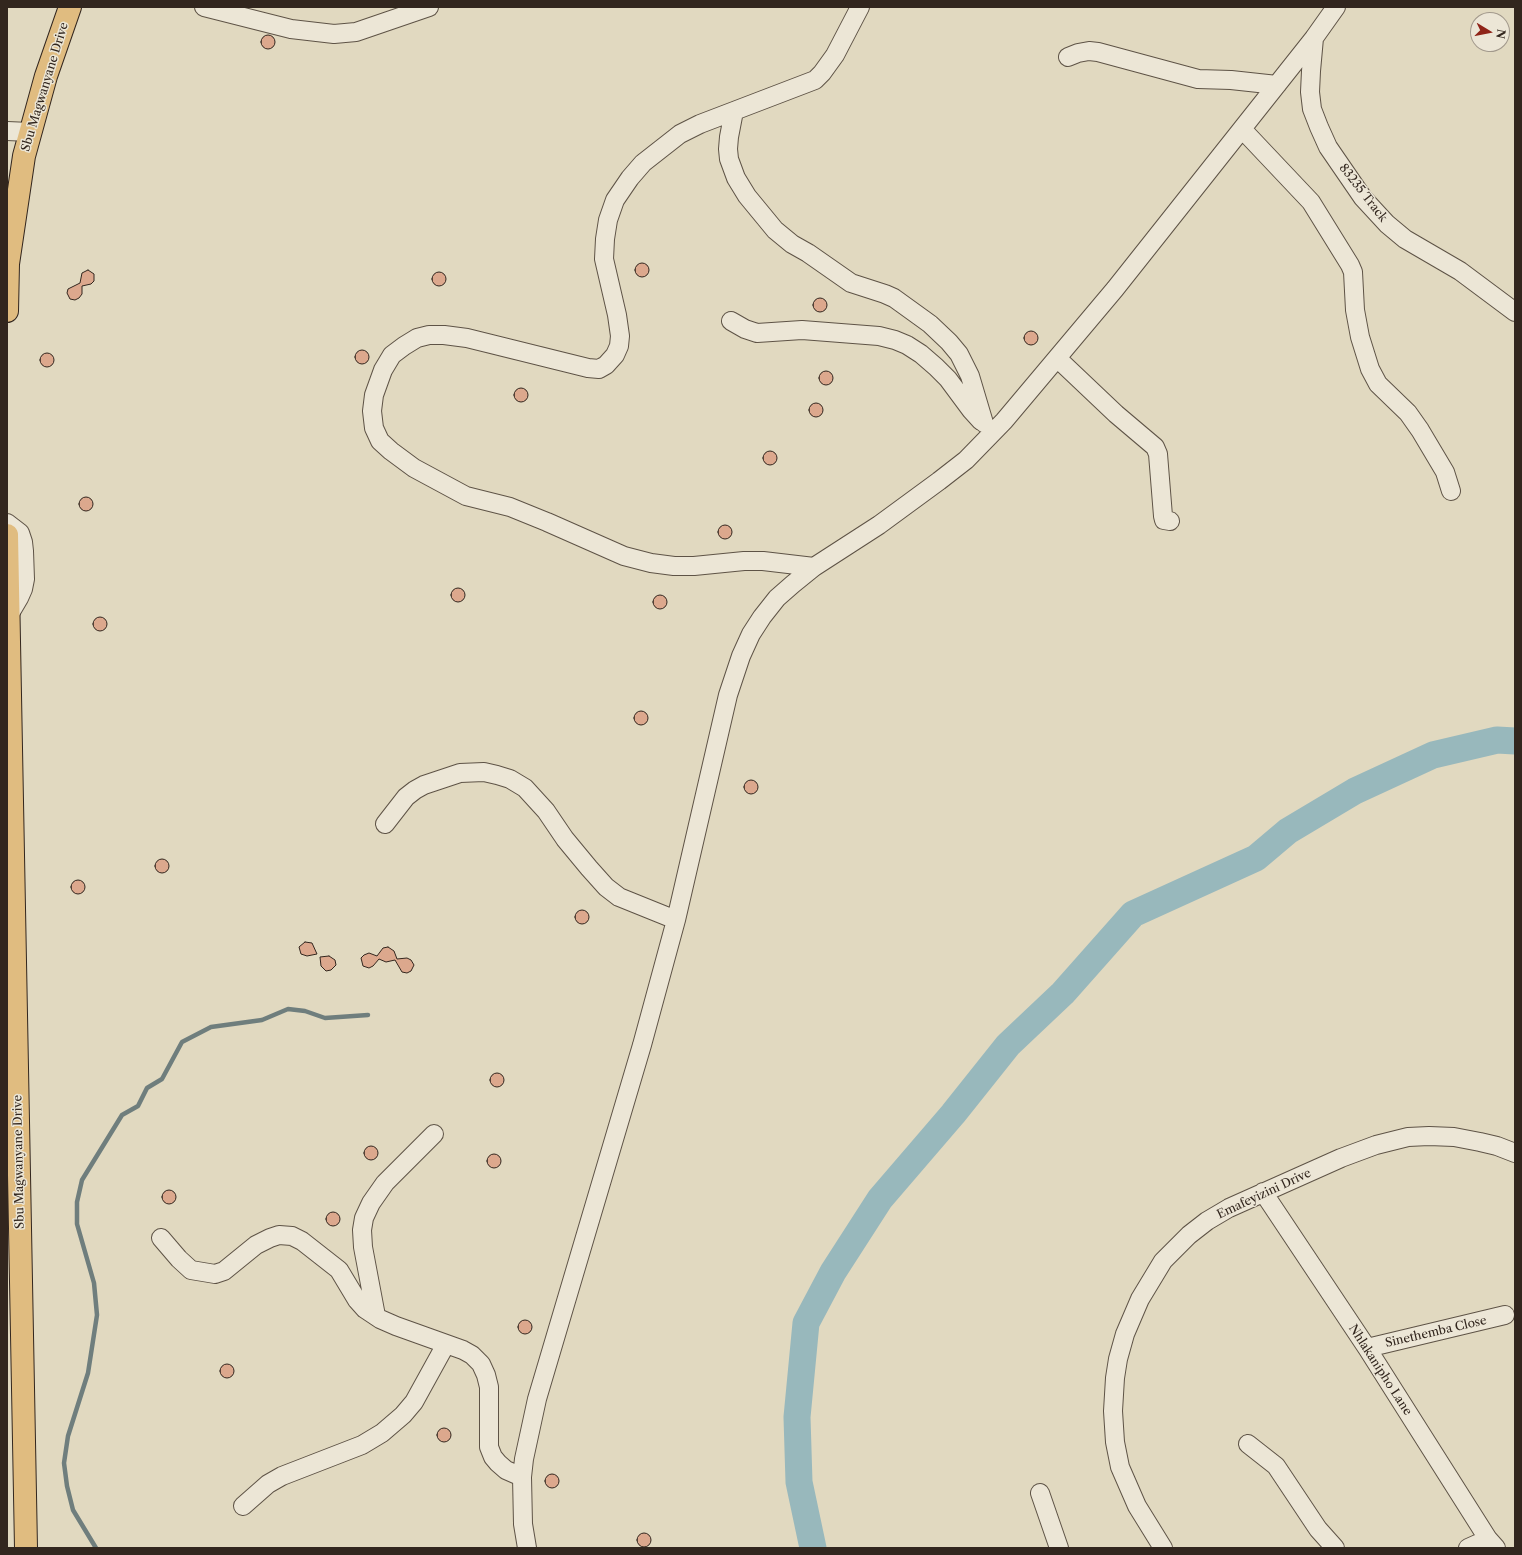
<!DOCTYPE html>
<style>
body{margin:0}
#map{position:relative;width:1522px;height:1555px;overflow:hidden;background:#e1d9c0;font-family:"Libre Caslon Text",serif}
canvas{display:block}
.frame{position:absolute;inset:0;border:8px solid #32261e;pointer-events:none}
.north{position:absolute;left:1470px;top:12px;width:40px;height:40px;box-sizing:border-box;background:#ece6d6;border:1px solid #a2998c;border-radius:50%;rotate:100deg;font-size:11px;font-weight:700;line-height:16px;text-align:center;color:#32261e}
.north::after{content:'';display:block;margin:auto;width:14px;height:18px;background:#8f2418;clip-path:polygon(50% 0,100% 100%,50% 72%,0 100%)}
</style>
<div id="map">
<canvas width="1522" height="1555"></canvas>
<div class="frame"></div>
<div class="north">N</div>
</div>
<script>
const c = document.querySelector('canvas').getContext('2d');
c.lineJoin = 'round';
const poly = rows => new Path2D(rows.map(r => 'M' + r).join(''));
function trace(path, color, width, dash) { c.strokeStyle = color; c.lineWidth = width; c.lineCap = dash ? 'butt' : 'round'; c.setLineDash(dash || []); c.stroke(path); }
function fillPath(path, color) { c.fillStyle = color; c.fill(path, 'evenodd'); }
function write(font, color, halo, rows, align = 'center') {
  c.font = font + ' "Libre Caslon Text",serif'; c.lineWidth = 3; c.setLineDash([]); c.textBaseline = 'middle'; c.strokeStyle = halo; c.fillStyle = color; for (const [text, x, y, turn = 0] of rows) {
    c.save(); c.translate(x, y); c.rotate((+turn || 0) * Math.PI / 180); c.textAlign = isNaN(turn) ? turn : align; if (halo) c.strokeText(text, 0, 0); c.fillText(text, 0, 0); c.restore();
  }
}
const stream = poly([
 [96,1548,73,1510,67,1486,64,1463,68,1436,88,1373,97,1315,94,1283,77,1224,77,1202,82,1180,122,1115,138,1106,147,1088,162,1079,182,1042,211,1027,262,1020,288,1009,305,1011,325,1018,368,1015]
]);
const river = poly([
 [813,1548,799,1482,797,1417,806,1323,833,1272,880,1199,953,1114,1008,1045,1063,993,1133,914,1256,858,1288,831,1355,791,1433,755,1497,740,1515,741]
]);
const building = poly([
 '261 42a7 7 0 1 1 14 0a7 7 0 1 1-14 0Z',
 '635 270a7 7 0 1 1 14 0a7 7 0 1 1-14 0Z',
 [88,270,94,274,94,281,91,284,82,286,82,294,79,298,75,300,70,299,67,293,68,289,80,283,82,273,88,270],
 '432 279a7 7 0 1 1 14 0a7 7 0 1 1-14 0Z',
 '813 305a7 7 0 1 1 14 0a7 7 0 1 1-14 0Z',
 '1024 338a7 7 0 1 1 14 0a7 7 0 1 1-14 0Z',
 '355 357a7 7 0 1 1 14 0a7 7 0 1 1-14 0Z',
 '40 360a7 7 0 1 1 14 0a7 7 0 1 1-14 0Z',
 '819 378a7 7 0 1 1 14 0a7 7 0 1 1-14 0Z',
 '514 395a7 7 0 1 1 14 0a7 7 0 1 1-14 0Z',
 '809 410a7 7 0 1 1 14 0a7 7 0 1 1-14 0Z',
 '763 458a7 7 0 1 1 14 0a7 7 0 1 1-14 0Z',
 '79 504a7 7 0 1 1 14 0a7 7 0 1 1-14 0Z',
 '718 532a7 7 0 1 1 14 0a7 7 0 1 1-14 0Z',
 '451 595a7 7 0 1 1 14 0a7 7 0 1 1-14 0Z',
 '653 602a7 7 0 1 1 14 0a7 7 0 1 1-14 0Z',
 '93 624a7 7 0 1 1 14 0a7 7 0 1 1-14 0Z',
 '634 718a7 7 0 1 1 14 0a7 7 0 1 1-14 0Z',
 '744 787a7 7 0 1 1 14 0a7 7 0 1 1-14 0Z',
 '155 866a7 7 0 1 1 14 0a7 7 0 1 1-14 0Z',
 '71 887a7 7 0 1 1 14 0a7 7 0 1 1-14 0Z',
 '575 917a7 7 0 1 1 14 0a7 7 0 1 1-14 0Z',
 [305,942,312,943,317,954,307,956,301,954,299,947,305,942],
 [388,947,394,951,397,959,407,958,411,960,414,965,411,971,407,973,402,972,395,960,386,962,379,959,373,966,369,968,363,966,361,958,364,955,369,953,377,956,383,948,388,947],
 [329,956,335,960,336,965,331,970,326,971,321,966,320,957,329,956],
 '490 1080a7 7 0 1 1 14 0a7 7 0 1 1-14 0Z',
 '364 1153a7 7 0 1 1 14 0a7 7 0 1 1-14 0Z',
 '487 1161a7 7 0 1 1 14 0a7 7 0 1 1-14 0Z',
 '162 1197a7 7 0 1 1 14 0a7 7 0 1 1-14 0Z',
 '326 1219a7 7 0 1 1 14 0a7 7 0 1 1-14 0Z',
 '518 1327a7 7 0 1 1 14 0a7 7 0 1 1-14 0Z',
 '220 1371a7 7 0 1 1 14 0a7 7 0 1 1-14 0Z',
 '437 1435a7 7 0 1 1 14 0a7 7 0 1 1-14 0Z',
 '545 1481a7 7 0 1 1 14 0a7 7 0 1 1-14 0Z',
 '637 1540a7 7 0 1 1 14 0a7 7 0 1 1-14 0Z'
]);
const minor = poly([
 [204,7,291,29,334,34,356,32,429,7],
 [1314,38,1311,71,1310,92,1312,109,1319,127,1328,147,1363,198,1387,224,1405,239,1460,271,1515,312],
 [1068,57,1078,53,1089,51,1098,52,1198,79,1231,80,1277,85],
 [734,111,729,137,728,149,729,159,736,178,747,196,775,230,792,244,808,253,851,283,885,294,894,298,930,324,949,342,959,354,970,376,984,423],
 [1242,129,1311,202,1350,265,1353,272,1355,310,1360,337,1370,369,1378,384,1408,413,1420,430,1445,472,1451,491],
 [7,131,30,132],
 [731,321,745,329,757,333,802,330,879,336,895,340,907,345,921,354,936,367,948,379,971,410,981,421],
 [1058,359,1116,414,1155,447,1158,454,1163,516,1164,520,1170,521],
 [7,523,20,533,23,542,24,551,25,579,23,589,19,598,9,615],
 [814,567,763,561,744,561,694,566,674,566,651,563,624,556,547,522,510,507,466,496,414,468,391,451,380,441,374,428,372,411,374,395,383,370,392,355,404,346,417,338,429,335,444,335,467,338,588,368,599,369,606,365,615,355,619,346,620,336,617,315,604,259,605,239,608,220,615,200,630,178,643,163,680,134,700,124,815,80,822,73,835,55,860,7],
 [385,824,406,797,415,790,424,785,460,773,484,772,497,775,510,779,525,788,546,811,565,839,589,868,606,887,619,897,676,920],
 [1263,1192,1367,1348,1488,1539,1496,1548],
 [161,1238,179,1259,191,1270,215,1274,224,1271,256,1245,270,1238,279,1235,292,1236,302,1241,339,1270,357,1300,365,1309,380,1319,396,1326,463,1350,472,1355,481,1364,486,1375,489,1387,489,1447,493,1457,498,1463,506,1470,522,1477],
 [376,1316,363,1247,362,1230,364,1218,371,1203,385,1183,434,1134],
 [1367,1348,1505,1315],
 [1248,1444,1276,1466,1318,1529,1335,1548],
 [1040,1493,1059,1548],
 [243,1506,268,1484,282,1476,362,1445,382,1433,403,1415,414,1402,446,1344],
 [527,1548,523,1524,522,1477,524,1459,537,1399,642,1045,676,920,728,695,741,656,751,634,762,617,777,598,793,584,814,567,879,525,939,481,966,460,1004,421,1115,289,1314,38,1336,7],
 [1163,1548,1137,1506,1120,1467,1115,1442,1113,1411,1115,1378,1118,1359,1125,1334,1140,1299,1163,1261,1189,1235,1207,1221,1229,1208,1341,1158,1376,1145,1408,1137,1429,1136,1454,1137,1480,1142,1497,1146,1515,1153],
 [1468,1548,1488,1539]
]);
const major = poly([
 [7,311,8,264,24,156,46,76,70,7],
 [7,535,26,1548]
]);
const streetNames = [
 ["Sbu Magwanyane Drive",45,87,-73],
 ["83235 Track",1363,193,52],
 ["Sbu Magwanyane Drive",19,1162,-91],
 ["Emafeyizini Drive",1264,1194,-25],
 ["Sinethemba Close",1436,1332,-13],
 ["Nhlakanipho Lane",1380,1370,57]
];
trace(stream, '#6f7e7d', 4.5);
trace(river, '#98b8bc', 27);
fillPath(building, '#dca88d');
trace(building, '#32261e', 1);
trace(minor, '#5e5346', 20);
trace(major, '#32261e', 24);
trace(minor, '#ece6d6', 18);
trace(major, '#e0bc80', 22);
write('12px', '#32261e', '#ece6d6', streetNames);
</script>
